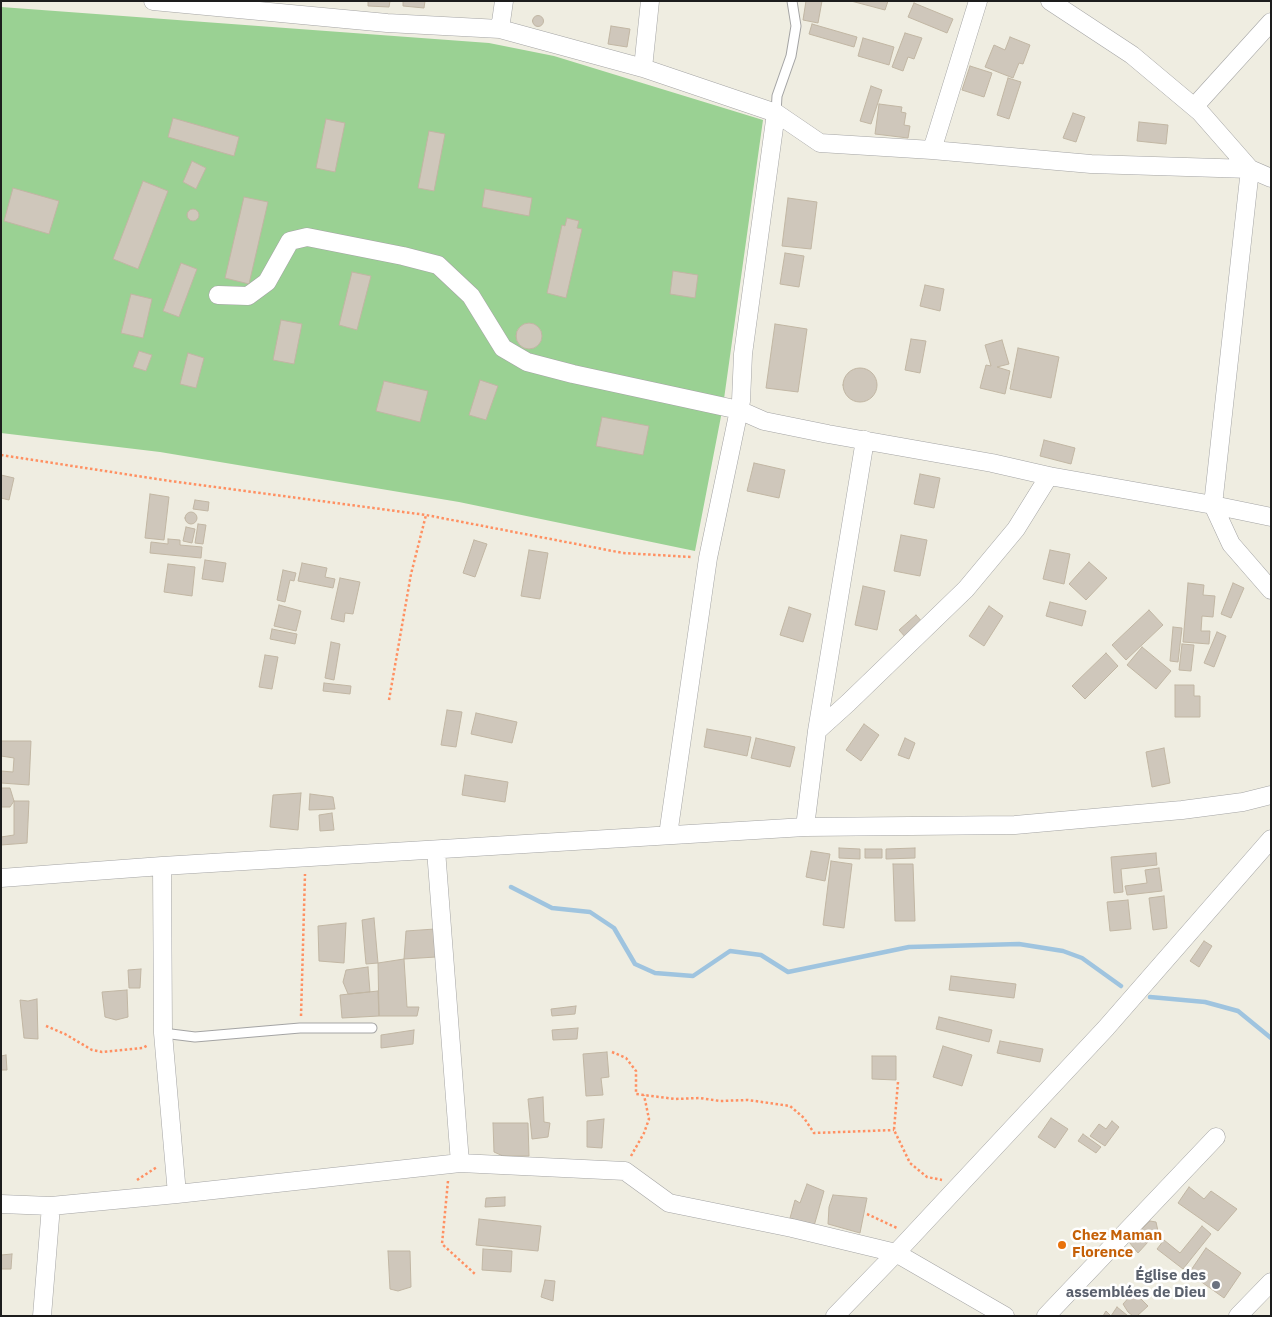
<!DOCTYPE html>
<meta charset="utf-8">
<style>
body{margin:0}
#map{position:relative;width:1272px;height:1317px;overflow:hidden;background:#efede1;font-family:"IBM Plex Sans",sans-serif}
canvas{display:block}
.frame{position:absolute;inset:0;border:2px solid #1d1d1d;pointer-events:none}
</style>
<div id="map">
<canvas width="1272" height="1317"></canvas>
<div class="frame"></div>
</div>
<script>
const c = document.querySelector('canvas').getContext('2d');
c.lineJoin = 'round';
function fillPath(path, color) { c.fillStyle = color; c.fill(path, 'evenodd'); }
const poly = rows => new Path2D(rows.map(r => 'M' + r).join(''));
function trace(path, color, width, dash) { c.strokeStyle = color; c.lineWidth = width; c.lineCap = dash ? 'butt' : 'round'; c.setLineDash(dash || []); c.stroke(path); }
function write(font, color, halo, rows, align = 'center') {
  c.font = font + ' "IBM Plex Sans",sans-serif'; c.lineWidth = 5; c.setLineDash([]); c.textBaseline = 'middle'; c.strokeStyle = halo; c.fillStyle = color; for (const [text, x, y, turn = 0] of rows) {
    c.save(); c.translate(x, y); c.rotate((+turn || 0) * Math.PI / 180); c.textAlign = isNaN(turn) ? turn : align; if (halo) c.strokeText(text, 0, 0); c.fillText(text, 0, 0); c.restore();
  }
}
const forest = poly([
 [1,7,489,43,554,56,763,120,723,406,695,551,459,502,160,452,1,433]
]);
const stream = poly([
 [511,887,552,908,590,912,614,928,635,964,655,973,693,976,730,951,761,955,788,972,909,947,1019,944,1063,951,1082,958,1121,986],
 [1150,997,1205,1002,1238,1011,1271,1038]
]);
const building = poly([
 [368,1,390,1,389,7,368,6,368,1],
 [403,1,425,1,424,8,403,6,403,1],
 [806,1,822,1,818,23,803,20,806,1],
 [851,1,888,1,885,10,851,1],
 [914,3,953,19,947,33,908,17,914,3],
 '532.5 21a5.5 5.5 0 1 1 11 0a5.5 5.5 0 1 1-11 0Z',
 [812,24,857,37,854,47,809,34,812,24],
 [611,26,630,29,627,47,608,44,611,26],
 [905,33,922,38,914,59,908,57,903,71,892,67,905,33],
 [1010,37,1030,45,1023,64,1019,63,1013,78,985,67,994,45,1005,50,1010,37],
 [863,38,894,47,889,65,858,56,863,38],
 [970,66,992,73,984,97,962,90,970,66],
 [1008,78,1021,82,1009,119,997,115,1008,78],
 [871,86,882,90,871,124,860,121,871,86],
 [879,104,902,107,901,112,906,113,904,125,910,126,908,138,875,134,879,104],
 [1073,113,1085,117,1076,142,1063,138,1073,113],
 [173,118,239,137,234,156,168,137,173,118],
 [326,119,345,123,335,172,316,168,326,119],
 [1139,122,1168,125,1166,144,1137,141,1139,122],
 [429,131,445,134,434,191,418,188,429,131],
 [192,161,206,168,196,189,183,182,192,161],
 [143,181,168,191,138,269,113,259,143,181],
 [13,188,59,201,49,234,4,221,13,188],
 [485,189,532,198,529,216,482,207,485,189],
 [244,197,268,202,249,284,225,278,244,197],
 [788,198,817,202,811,249,782,246,788,198],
 '187 215a6 6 0 1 1 12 0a6 6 0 1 1-12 0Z',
 [567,218,579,221,577,228,582,229,566,298,547,293,562,225,565,226,567,218],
 [785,253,804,256,799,287,780,284,785,253],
 [181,263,197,269,179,317,163,311,181,263],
 [673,271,698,275,695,298,670,294,673,271],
 [352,272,371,276,357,330,339,325,352,272],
 [925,285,944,289,940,311,920,306,925,285],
 [131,294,152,299,143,338,121,333,131,294],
 [281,320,302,324,294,364,273,360,281,320],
 '516 336a13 13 0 1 1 26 0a13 13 0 1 1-26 0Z',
 [775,324,807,329,798,392,766,388,775,324],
 [911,339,926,341,920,373,905,370,911,339],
 [1002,340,1009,364,997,367,1010,371,1005,394,980,388,986,365,991,366,985,345,1002,340],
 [1018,348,1059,357,1051,398,1010,389,1018,348],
 [139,351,152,355,146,371,133,367,139,351],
 [188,353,204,358,196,388,180,384,188,353],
 '843 385a17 17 0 1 1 34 0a17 17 0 1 1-34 0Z',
 [480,380,498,386,486,420,469,415,480,380],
 [384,381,428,391,420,422,376,411,384,381],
 [602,417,649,426,643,455,596,446,602,417],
 [1044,440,1075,448,1071,464,1040,456,1044,440],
 [754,463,785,470,779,498,747,491,754,463],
 [920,474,940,478,934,508,914,504,920,474],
 [1,475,14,478,9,500,1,498,1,475],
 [150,494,169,497,164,540,145,538,150,494],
 [195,500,209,502,208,511,193,509,195,500],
 '185 518a6 6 0 1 1 12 0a6 6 0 1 1-12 0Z',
 [198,524,206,525,203,544,195,543,198,524],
 [186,527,195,529,192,543,183,541,186,527],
 [901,535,927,540,920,576,894,571,901,535],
 [168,539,180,540,180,545,202,547,201,558,150,553,151,542,168,544,168,539],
 [474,540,487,544,475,577,463,573,474,540],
 [529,550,548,553,540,599,521,596,529,550],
 [1050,550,1070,554,1064,584,1043,579,1050,550],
 [205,560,226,563,223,582,202,579,205,560],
 [1089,562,1107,578,1086,600,1069,584,1089,562],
 [302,563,327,568,325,577,335,579,333,588,298,581,302,563],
 [168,564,195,567,192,596,164,592,168,564],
 [283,570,296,573,294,581,290,580,285,602,277,600,283,570],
 [340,578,360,582,353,614,345,613,344,622,331,619,340,578],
 [1188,583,1204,585,1203,595,1215,596,1213,617,1202,616,1201,631,1210,631,1209,644,1183,642,1188,583],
 [1233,583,1244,588,1231,618,1221,614,1233,583],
 [863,586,885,591,877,630,855,625,863,586],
 [1050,602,1086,611,1082,626,1046,616,1050,602],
 [279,605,301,611,296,631,274,626,279,605],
 [989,606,1003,616,984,646,969,636,989,606],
 [789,607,811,614,803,642,780,635,789,607],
 [1149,610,1163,625,1126,660,1112,645,1149,610],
 [916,615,924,624,907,639,899,630,916,615],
 [1173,627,1182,628,1178,662,1170,661,1173,627],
 [272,629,297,634,295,644,270,639,272,629],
 [1217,632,1226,636,1214,667,1204,663,1217,632],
 [331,642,340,644,334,680,325,678,331,642],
 [1182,644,1194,645,1191,671,1179,670,1182,644],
 [1142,647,1171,671,1156,689,1127,665,1142,647],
 [1106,653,1118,666,1085,699,1072,686,1106,653],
 [265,655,278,657,272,689,259,687,265,655],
 [324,683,351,686,350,694,323,691,324,683],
 [1175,685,1194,685,1194,696,1200,696,1200,717,1175,717,1175,685],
 [447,710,462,712,456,747,441,745,447,710],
 [476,713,517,722,512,743,471,734,476,713],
 [864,724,879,735,861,761,846,750,864,724],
 [707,729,751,737,747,756,704,747,707,729],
 [756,738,795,747,790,767,751,758,756,738],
 [905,738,915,743,909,759,898,755,905,738],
 [1,741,31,741,29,785,1,783,1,771,13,772,14,758,1,756,1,741],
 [1164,748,1170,783,1152,787,1146,752,1164,748],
 [465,775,508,782,505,802,462,795,465,775],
 [1,788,10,788,14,801,10,807,1,807,1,788],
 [301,793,298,830,270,827,273,795,301,793],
 [310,794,333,797,335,809,309,810,310,794],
 [14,801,29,801,27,843,1,845,1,837,14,835,14,801],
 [332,813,334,830,320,831,319,815,332,813],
 [839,848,860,849,860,859,839,858,839,848],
 [915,848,915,858,886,859,886,849,915,848],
 [865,849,882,849,882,858,865,858,865,849],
 [811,851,830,854,825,881,806,877,811,851],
 [1156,853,1157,865,1121,869,1123,892,1114,893,1111,857,1156,853],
 [831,861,852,864,844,928,823,925,831,861],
 [893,864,913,864,915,921,895,921,893,864],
 [1159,868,1162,891,1127,895,1125,886,1147,883,1145,870,1159,868],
 [1164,896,1167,928,1153,930,1149,898,1164,896],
 [1128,900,1131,929,1110,931,1107,902,1128,900],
 [374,918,378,963,366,964,362,920,374,918],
 [346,923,344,963,319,961,318,926,346,923],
 [435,929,436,957,404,959,406,931,435,929],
 [1204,941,1212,946,1199,967,1190,961,1204,941],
 [404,959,407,1007,419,1007,417,1016,379,1016,378,963,404,959],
 [368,967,370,992,348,994,343,982,346,970,368,967],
 [141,969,140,988,129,988,128,970,141,969],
 [951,976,1016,984,1014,998,949,990,951,976],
 [127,990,128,1017,116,1020,105,1017,102,992,127,990],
 [378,991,379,1016,342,1018,340,995,378,991],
 [37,999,38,1039,24,1038,20,1000,28,1001,37,999],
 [576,1006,575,1014,552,1016,551,1009,576,1006],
 [939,1017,992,1030,989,1042,936,1029,939,1017],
 [578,1028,577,1039,553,1040,552,1030,578,1028],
 [414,1030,413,1044,381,1048,381,1035,414,1030],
 [1000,1041,1043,1049,1040,1062,997,1053,1000,1041],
 [943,1046,972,1055,962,1086,933,1077,943,1046],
 [607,1052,609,1077,601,1078,603,1095,586,1096,583,1054,607,1052],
 [6,1055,7,1070,1,1070,1,1056,6,1055],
 [872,1056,896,1056,896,1080,872,1079,872,1056],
 [543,1097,544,1122,550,1123,548,1137,532,1139,528,1099,543,1097],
 [1051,1118,1068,1129,1055,1148,1038,1137,1051,1118],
 [604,1119,602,1148,587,1147,587,1121,604,1119],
 [1112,1121,1119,1127,1105,1146,1090,1136,1099,1124,1106,1129,1112,1121],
 [493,1123,528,1123,529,1156,503,1156,494,1152,493,1123],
 [1083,1134,1101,1147,1096,1153,1078,1141,1083,1134],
 [807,1184,824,1191,814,1226,790,1218,795,1200,800,1203,807,1184],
 [1189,1187,1204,1199,1211,1191,1237,1209,1218,1231,1178,1203,1189,1187],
 [833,1195,867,1198,860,1233,828,1224,829,1207,833,1195],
 [505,1197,505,1206,485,1207,486,1198,505,1197],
 [479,1219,541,1226,538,1251,476,1245,479,1219],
 [1150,1221,1156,1222,1158,1231,1138,1253,1129,1242,1150,1221],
 [1202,1226,1211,1234,1183,1269,1157,1249,1164,1240,1180,1253,1202,1226],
 [1206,1248,1241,1273,1224,1298,1189,1273,1206,1248],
 [483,1249,512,1251,511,1272,482,1270,483,1249],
 [388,1251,410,1251,411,1287,398,1291,390,1289,388,1251],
 [12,1254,11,1269,1,1269,1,1255,12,1254],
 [545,1280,555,1281,553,1301,541,1297,545,1280],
 [1134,1292,1148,1306,1137,1316,1133,1316,1128,1312,1123,1304,1134,1292],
 [1117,1307,1128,1316,1103,1316,1106,1311,1111,1316,1117,1307]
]);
const path = poly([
 [1,455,170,481,426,515,623,553,691,557],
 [389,700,411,574,426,515],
 [301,1016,305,874],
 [46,1026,65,1034,92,1050,102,1052,143,1048,148,1045],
 [612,1052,626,1058,636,1071,636,1094,675,1099,700,1098,720,1101,748,1100,790,1106,804,1118,814,1133,894,1130],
 [898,1082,894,1130,910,1163,927,1177,942,1180],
 [631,1156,644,1133,649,1119,644,1095],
 [137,1180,157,1167],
 [448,1181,442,1244,475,1274],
 [867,1214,897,1228]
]);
const service = poly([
 [776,113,777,96,791,56,796,26,792,1],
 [163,1033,195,1037,300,1028,372,1028]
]);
const minor = poly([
 [153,1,387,23,500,29,643,68,776,113,820,143,932,150,1091,164,1250,169,1271,178],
 [1050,1,1132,55,1200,112,1250,169,1213,505,1231,544,1271,590],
 [500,29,504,1],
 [643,68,650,1],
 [1194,107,1271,22],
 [776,113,743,354,741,401,739,410,764,421,828,434,992,463,1049,476,1213,505,1271,517],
 [932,150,978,1],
 [218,295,248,296,267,282,290,241,307,237,403,256,438,265,471,296,503,348,527,362,573,374,739,410,708,558,668,835],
 [817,731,848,703,966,589,1016,529,1049,476],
 [805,827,817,731,865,440],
 [436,850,460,1163],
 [162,866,163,1033,177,1194],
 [1,878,162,866,805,827,1015,825,1182,810,1243,802,1271,795],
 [1,1204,51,1206,177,1194,460,1163,625,1171,669,1203,792,1228,896,1253,1005,1316],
 [42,1316,51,1206],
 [835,1316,896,1253,1106,1028,1271,839],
 [1046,1316,1216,1137],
 [1238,1316,1271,1282]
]);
const markers = [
 [1062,1245,5,"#e8710a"],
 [1216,1285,5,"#6b7280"]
];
const foodNames = [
 ["Chez Maman",1072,1236],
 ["Florence",1072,1253]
];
const worshipNames = [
 ["Église des",1206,1276],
 ["assemblées de Dieu",1206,1293]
];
fillPath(forest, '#9ad193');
trace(stream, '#9fc4df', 4.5);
fillPath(building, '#cfc7bb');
trace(building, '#c1b6a3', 1);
trace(service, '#a4a4a4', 11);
trace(minor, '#a4a4a4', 19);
trace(path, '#ff9062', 2.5, [2.5, 2.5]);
trace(service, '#fff', 9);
trace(minor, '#fff', 18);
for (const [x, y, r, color] of markers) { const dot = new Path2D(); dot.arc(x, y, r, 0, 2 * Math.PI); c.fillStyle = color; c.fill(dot); trace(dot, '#fff', 2); }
write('bold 15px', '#c56008', '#fff', foodNames, 'left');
write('bold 15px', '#5b616d', '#fff', worshipNames, 'right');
</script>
